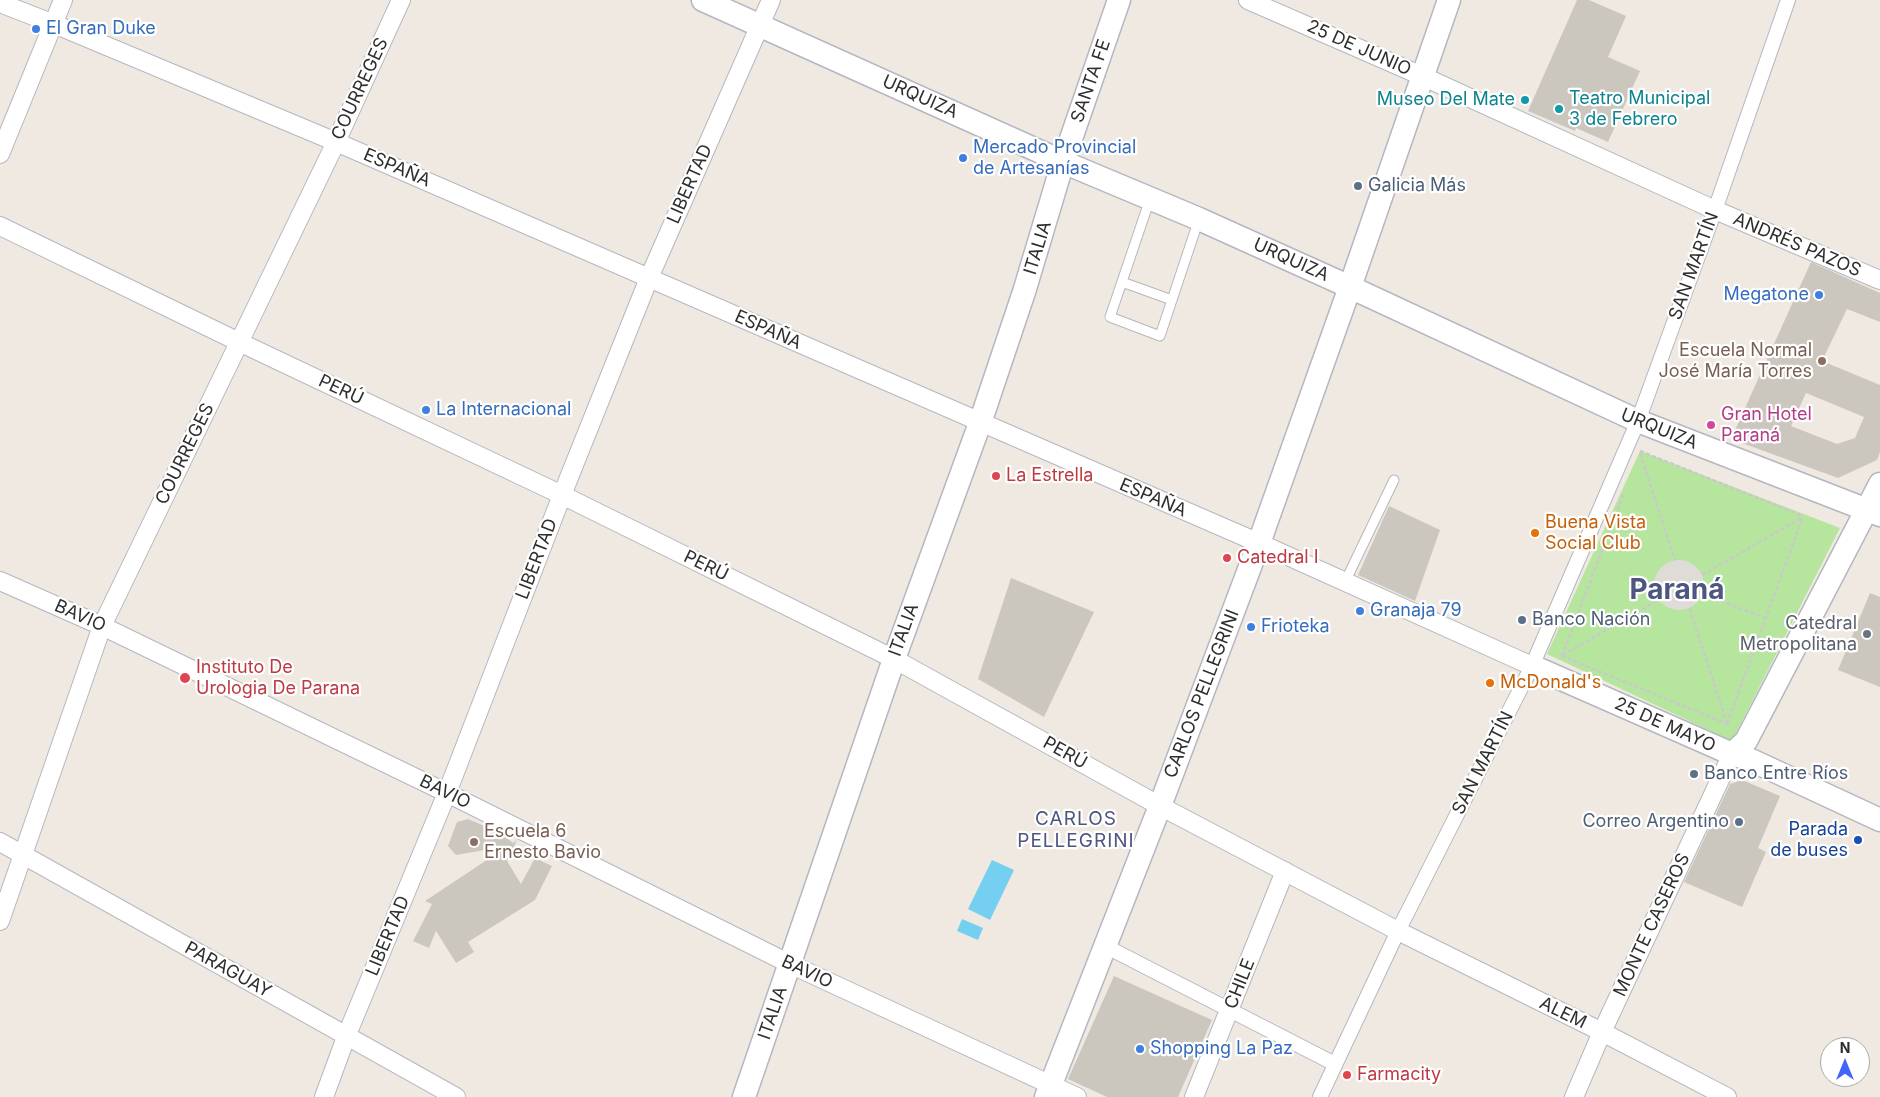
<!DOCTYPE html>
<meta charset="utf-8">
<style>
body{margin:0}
#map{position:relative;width:1880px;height:1097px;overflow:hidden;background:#efe9e1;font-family:Inter,sans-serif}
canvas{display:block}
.north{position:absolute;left:1820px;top:1037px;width:50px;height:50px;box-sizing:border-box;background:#fff;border:1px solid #ababab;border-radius:50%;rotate:0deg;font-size:14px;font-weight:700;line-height:20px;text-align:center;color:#2e2e2e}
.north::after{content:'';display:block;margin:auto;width:18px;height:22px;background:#4264fb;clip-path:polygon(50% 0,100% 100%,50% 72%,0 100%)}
</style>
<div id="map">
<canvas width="1880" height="1097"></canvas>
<div class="north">N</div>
</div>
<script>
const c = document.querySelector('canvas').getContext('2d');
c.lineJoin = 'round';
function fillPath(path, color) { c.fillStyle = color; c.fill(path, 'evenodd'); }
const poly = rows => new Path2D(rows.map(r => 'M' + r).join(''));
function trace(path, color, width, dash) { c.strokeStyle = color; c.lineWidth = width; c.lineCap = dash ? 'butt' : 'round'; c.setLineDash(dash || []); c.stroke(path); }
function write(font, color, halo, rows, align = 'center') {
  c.font = font + ' Inter,sans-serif'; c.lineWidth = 4.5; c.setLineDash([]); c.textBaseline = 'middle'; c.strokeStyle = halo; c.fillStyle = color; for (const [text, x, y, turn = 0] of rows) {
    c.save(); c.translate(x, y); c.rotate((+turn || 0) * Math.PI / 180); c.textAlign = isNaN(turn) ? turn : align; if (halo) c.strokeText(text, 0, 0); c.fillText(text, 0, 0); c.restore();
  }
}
const green = poly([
 [1640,451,1840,528,1732,741,1547,654]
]);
const plaza = poly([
 '1654 585a25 25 0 1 1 50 0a25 25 0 1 1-50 0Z'
]);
const water = poly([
 [992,860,1014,870,990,920,968,909],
 [962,919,983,928,978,940,957,931]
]);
const building = poly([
 [1577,0,1589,0,1626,16,1608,57,1640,71,1608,142,1576,128,1575,131,1528,111],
 [1811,262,1880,293,1880,322,1847,309,1822,361,1880,385,1880,452,1877,460,1838,478,1731,439],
 [1806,393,1864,417,1855,438,1837,444,1791,426],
 [1389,506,1440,530,1415,601,1358,575],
 [1011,578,1094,612,1044,717,978,679],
 [1870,593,1880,597,1880,687,1838,670],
 [1742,780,1780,796,1758,848,1766,852,1742,907,1684,882,1730,784],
 [468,819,501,833,513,843,517,840,507,861,521,884,535,858,552,866,535,900,468,942,474,952,456,963,436,931,429,948,413,941,432,904,425,901,508,846,456,855,448,846,457,822],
 [1114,976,1212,1020,1178,1097,1107,1097,1068,1079]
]);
const path = poly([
 [1640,451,1803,516],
 [1640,453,1675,560],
 [1702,575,1803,517],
 [1702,594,1766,618],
 [1690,609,1727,724],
 [1563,655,1658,600],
 [1562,656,1624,493],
 [1562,656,1727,724],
 [1727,724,1803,516]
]);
const service = poly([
 [1150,199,1110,317,1160,336,1199,219],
 [1122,282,1172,300],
 [1345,582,1394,480]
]);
const pedestrian = poly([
 [1105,946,1335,1064],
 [1320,1097,1398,931,1532,666,1638,421,1715,210,1788,0]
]);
const minor = poly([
 [1248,0,1422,76,1715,210,1880,280],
 [0,3,54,24,336,142,1259,543,1532,666],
 [0,154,63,0],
 [0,226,239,342,562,495,894,659,1160,806,1398,931,1602,1032,1727,1097],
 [0,581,102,626,447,793,790,964,1077,1097],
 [0,842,456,1097],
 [0,921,102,626,336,142,401,0],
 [324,1097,346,1037,447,793,562,495,649,278,771,0],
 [1194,1097,1285,871],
 [1574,1097,1602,1032,1732,754]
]);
const tertiary = poly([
 [703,0,1063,162,1199,219,1350,287,1638,421,1880,515],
 [1532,666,1732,754,1751,760,1880,820],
 [1732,754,1746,741,1880,484],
 [744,1097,894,659,980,423,1024,292,1063,162,1119,0],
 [1046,1097,1160,806,1259,543,1350,287,1449,0]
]);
const markers = [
 [36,29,5,"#3f7fe0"],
 [1525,100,5,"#0f9aa8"],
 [1559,109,5,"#0f9aa8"],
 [963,158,5,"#3f7fe0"],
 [1358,186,5,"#5c6f8a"],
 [1819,295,5,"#3f7fe0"],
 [1822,361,5,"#8d6e63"],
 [426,410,5,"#3f7fe0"],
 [1711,425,5,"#d1479c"],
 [996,476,5,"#e0444e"],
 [1535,533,5,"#e8710a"],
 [1227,558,5,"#e0444e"],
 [1360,611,5,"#3f7fe0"],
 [1522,620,5,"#5c6f8a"],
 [1251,627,5,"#3f7fe0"],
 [1867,634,5,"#6b7280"],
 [185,678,6,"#e0444e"],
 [1490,683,5,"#e8710a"],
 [1694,774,5,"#5c6f8a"],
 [1739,822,5,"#5c6f8a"],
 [1858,840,5,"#1a4fb4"],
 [474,842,5,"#8d6e63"],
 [1140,1049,5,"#3f7fe0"],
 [1347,1075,5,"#e0444e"]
];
const shopNames = [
 ["El Gran Duke",46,29],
 ["Mercado Provincial",973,148],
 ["de Artesanías",973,169],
 ["Megatone",1809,295,"right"],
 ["La Internacional",436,410],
 ["Granaja 79",1370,611],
 ["Frioteka",1261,627],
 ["Shopping La Paz",1150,1049]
];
const streetNames = [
 ["25 DE JUNIO",1359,48,24],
 ["SANTA FE",1091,81,-71],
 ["COURREGES",360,89,-65],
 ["URQUIZA",920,97,24],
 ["ESPAÑA",397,168,23],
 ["LIBERTAD",690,184,-66],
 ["ANDRÉS PAZOS",1797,245,23],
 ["ITALIA",1038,248,-73],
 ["URQUIZA",1291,260,24],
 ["SAN MARTÍN",1694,266,-70],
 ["ESPAÑA",768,330,24],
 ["PERÚ",341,390,25],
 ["URQUIZA",1659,429,22],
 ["COURREGES",185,454,-64],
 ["ESPAÑA",1153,498,23],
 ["LIBERTAD",537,559,-69],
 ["PERÚ",706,566,26],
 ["BAVIO",80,616,24],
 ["ITALIA",904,630,-70],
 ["CARLOS PELLEGRINI",1202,694,-69],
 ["25 DE MAYO",1665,725,24],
 ["PERÚ",1065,753,29],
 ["SAN MARTÍN",1483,763,-63],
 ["BAVIO",445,792,26],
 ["MONTE CASEROS",1652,925,-65],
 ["LIBERTAD",388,936,-67],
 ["PARAGUAY",228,970,29],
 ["BAVIO",807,972,25],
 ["CHILE",1240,984,-68],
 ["ITALIA",773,1013,-71],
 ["ALEM",1563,1013,26]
];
const cultureNames = [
 ["Teatro Municipal",1569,99],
 ["3 de Febrero",1569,120],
 ["Museo Del Mate",1515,100,"right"]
];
const serviceNames = [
 ["Galicia Más",1368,186],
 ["Banco Nación",1532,620],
 ["Banco Entre Ríos",1704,774],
 ["Correo Argentino",1729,822,"right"]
];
const educationNames = [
 ["Escuela Normal",1812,351],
 ["José María Torres",1812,372],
 ["Escuela 6",484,832,"left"],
 ["Ernesto Bavio",484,853,"left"]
];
const hotelNames = [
 ["Gran Hotel",1721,415],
 ["Paraná",1721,436]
];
const healthNames = [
 ["La Estrella",1006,476],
 ["Catedral I",1237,558],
 ["Instituto De",196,668],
 ["Urologia De Parana",196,689],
 ["Farmacity",1357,1075]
];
const foodNames = [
 ["Buena Vista",1545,523],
 ["Social Club",1545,544],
 ["McDonald's",1500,683]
];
const worshipNames = [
 ["Catedral",1857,624],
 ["Metropolitana",1857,645]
];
const transitNames = [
 ["Parada",1848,830],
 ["de buses",1848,851]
];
const neighbourhoodNames = [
 ["CARLOS",1076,819],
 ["PELLEGRINI",1076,841]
];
const townNames = [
 ["Paraná",1677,591]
];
fillPath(green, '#b6e59e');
fillPath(plaza, '#dfdcd8');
fillPath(water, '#75cff0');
fillPath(building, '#cbc7bf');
trace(service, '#b4b7c1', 11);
trace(pedestrian, '#b4b7c1', 16);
trace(minor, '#b4b7c1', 20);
trace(tertiary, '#b4b7c1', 25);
trace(path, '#c9c9c9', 2.5, [4, 2.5]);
trace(service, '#fff', 9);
trace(pedestrian, '#fff', 14);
trace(minor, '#fff', 18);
trace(tertiary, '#fff', 22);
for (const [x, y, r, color] of markers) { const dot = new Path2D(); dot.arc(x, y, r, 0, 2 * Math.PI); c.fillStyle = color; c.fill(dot); trace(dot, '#fff', 2); }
write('18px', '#366cbe', '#fff', shopNames, 'left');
write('18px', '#2e2e2e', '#fff', streetNames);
write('18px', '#0d838f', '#fff', cultureNames, 'left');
write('18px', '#4e5e75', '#fff', serviceNames, 'left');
write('18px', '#785e54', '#fff', educationNames, 'right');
write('18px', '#b23c85', '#fff', hotelNames, 'left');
write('18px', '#be3a42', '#fff', healthNames, 'left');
write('18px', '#c56008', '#fff', foodNames, 'left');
write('18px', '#5b616d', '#fff', worshipNames, 'right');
write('18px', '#164399', '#fff', transitNames, 'right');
c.letterSpacing = '1px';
write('19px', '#4d5680', '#fff', neighbourhoodNames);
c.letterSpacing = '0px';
write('bold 28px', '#4d5680', '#fff', townNames);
</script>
